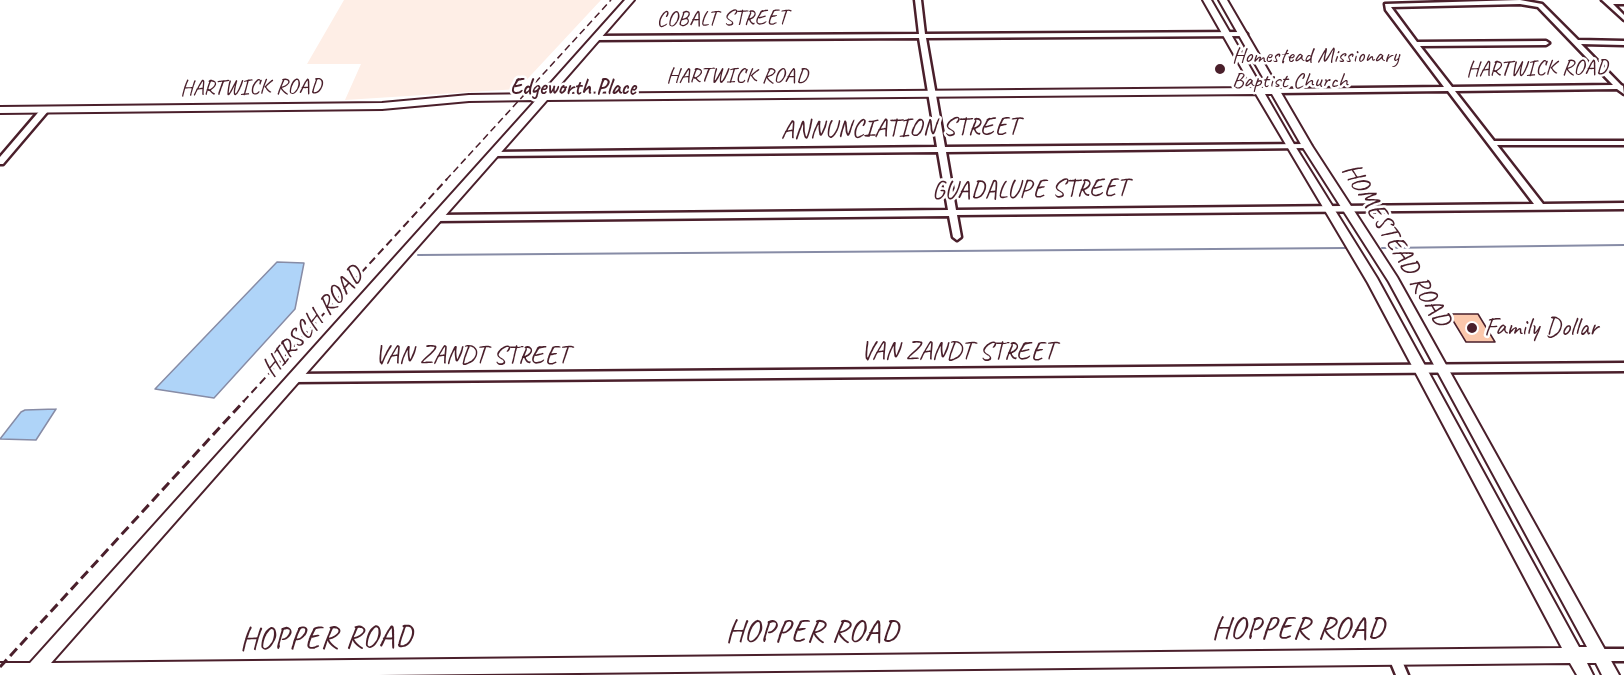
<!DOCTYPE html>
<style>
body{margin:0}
canvas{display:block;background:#fff}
</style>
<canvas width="1624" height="675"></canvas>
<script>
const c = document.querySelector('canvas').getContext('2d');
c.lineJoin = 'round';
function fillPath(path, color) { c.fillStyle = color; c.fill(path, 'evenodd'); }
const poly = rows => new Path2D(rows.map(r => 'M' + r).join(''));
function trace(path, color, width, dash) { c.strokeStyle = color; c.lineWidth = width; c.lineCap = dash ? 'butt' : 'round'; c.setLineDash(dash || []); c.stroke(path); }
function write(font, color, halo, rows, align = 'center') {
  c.font = font + ' Caveat,sans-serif'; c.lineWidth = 5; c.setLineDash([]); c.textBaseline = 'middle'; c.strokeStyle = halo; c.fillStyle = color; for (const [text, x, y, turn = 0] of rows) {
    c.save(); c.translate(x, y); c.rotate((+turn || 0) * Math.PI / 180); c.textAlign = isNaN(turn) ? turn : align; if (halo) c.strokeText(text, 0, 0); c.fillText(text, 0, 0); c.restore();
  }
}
const built = poly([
 [344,0,601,0,518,89,345,100,361,64,307,64]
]);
const water = poly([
 [277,262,304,263,295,309,214,398,155,389,277,262],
 [56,409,36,440,0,439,21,412,25,410,56,409]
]);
const stream = poly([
 [1382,248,1624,245],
 [418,255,1346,248]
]);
const building = poly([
 [1449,314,1478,314,1495,342,1466,342,1449,314]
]);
const street = poly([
 [915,0,921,0,925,34,1244,32,1247,34,1244,36,926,38,945,147,1307,144,1311,146,1307,148,946,152,956,210,1534,204,1448,91,1276,93,1273,91,1276,89,1444,87,1386,10,1385,4,1520,0,1542,4,1578,40,1624,41,1624,45,1581,44,1621,85,1623,86,1624,94,1617,89,1455,91,1494,141,1624,141,1624,145,1497,145,1543,204,1624,203,1624,209,957,215,961,237,957,240,953,237,949,216,436,221,432,218,436,215,948,210,938,152,494,156,490,154,494,152,937,147,919,38,596,40,593,38,596,36,919,34,915,0],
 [1520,4,1538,7,1613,85,1452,87,1420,46,1546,45,1549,43,1546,41,1417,42,1391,7,1520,4],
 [1602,0,1624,0,1624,4,1613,4,1624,15,1624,20,1602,0],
 [42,108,45,108,49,110,3,164,0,164,0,157,42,108],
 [1624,363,1624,371,293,382,290,381,288,378,290,375,293,374,1624,363],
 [1599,649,1624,649,1624,661,1599,661,1595,659,1593,655,1595,651,1599,649],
 [1395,652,1399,654,1408,675,1396,675,1389,658,1391,654,1395,652]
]);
const secondary = poly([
 [625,0,634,0,552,94,1253,88,1203,0,1211,0,1262,88,1269,88,1219,0,1227,0,1312,146,1397,277,1619,675,1602,675,1596,663,1587,663,1593,675,1577,675,1570,663,379,675,0,675,0,663,30,663,536,100,469,101,382,109,0,113,0,107,382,103,469,95,541,94,625,0],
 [1256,94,1368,283,1562,648,51,663,547,100,1256,94],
 [1265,94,1272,94,1302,146,1389,282,1587,647,1579,647,1377,278,1295,146,1265,94]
]);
const railFar2 = poly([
 [446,180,611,0]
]);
const railFar1 = poly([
 [243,402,447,179]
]);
const rail = poly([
 [0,667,244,401]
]);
const markers = [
 [1220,69,6,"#4a1f2b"],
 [1472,328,6,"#4a1f2b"]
];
const farStreetnames = [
 ["COBALT STREET",722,19,-1],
 ["HARTWICK ROAD",1537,69,-1],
 ["HARTWICK ROAD",737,76],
 ["HARTWICK ROAD",251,88,-1]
];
const farPoinames = [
 ["Homestead Missionary",1232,56],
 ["Baptist Church",1232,81]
];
const farNeighbourhoodnames = [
 ["Edgeworth Place",573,88]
];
const streetNames = [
 ["ANNUNCIATION STREET",900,129,-1],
 ["GUADALUPE STREET",1030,190,-1],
 ["HOMESTEAD ROAD",1396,245,59],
 ["HIRSCH ROAD",313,322,-48],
 ["VAN ZANDT STREET",958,352],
 ["VAN ZANDT STREET",472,356]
];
const poiNames = [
 ["Family Dollar",1484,328]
];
const nearStreetnames = [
 ["HOPPER ROAD",1298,630],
 ["HOPPER ROAD",812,633],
 ["HOPPER ROAD",326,639,-1]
];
fillPath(built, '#feeee6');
fillPath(water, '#afd4f8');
trace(water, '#878ca6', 1.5);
trace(stream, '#878ca6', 2);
fillPath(building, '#fbc8ac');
trace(building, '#4a1f2b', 1.5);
trace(street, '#4a1f2b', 5);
trace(secondary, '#4a1f2b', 4);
fillPath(street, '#fff');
fillPath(secondary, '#fff');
trace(railFar2, '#4a1f2b', 1.5, [7, 4]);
trace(railFar1, '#4a1f2b', 2, [8, 4.5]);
trace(rail, '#4a1f2b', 3, [10, 5]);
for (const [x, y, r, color] of markers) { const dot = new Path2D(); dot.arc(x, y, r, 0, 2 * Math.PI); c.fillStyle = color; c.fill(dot); trace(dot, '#fff', 2); }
write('22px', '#4a1f2b', '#fff', farStreetnames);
write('22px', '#4a1f2b', '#fff', farPoinames, 'left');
write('bold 22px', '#4a1f2b', '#fff', farNeighbourhoodnames);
write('26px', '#4a1f2b', '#fff', streetNames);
write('26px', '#4a1f2b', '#fff', poiNames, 'left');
write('32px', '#4a1f2b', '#fff', nearStreetnames);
</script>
